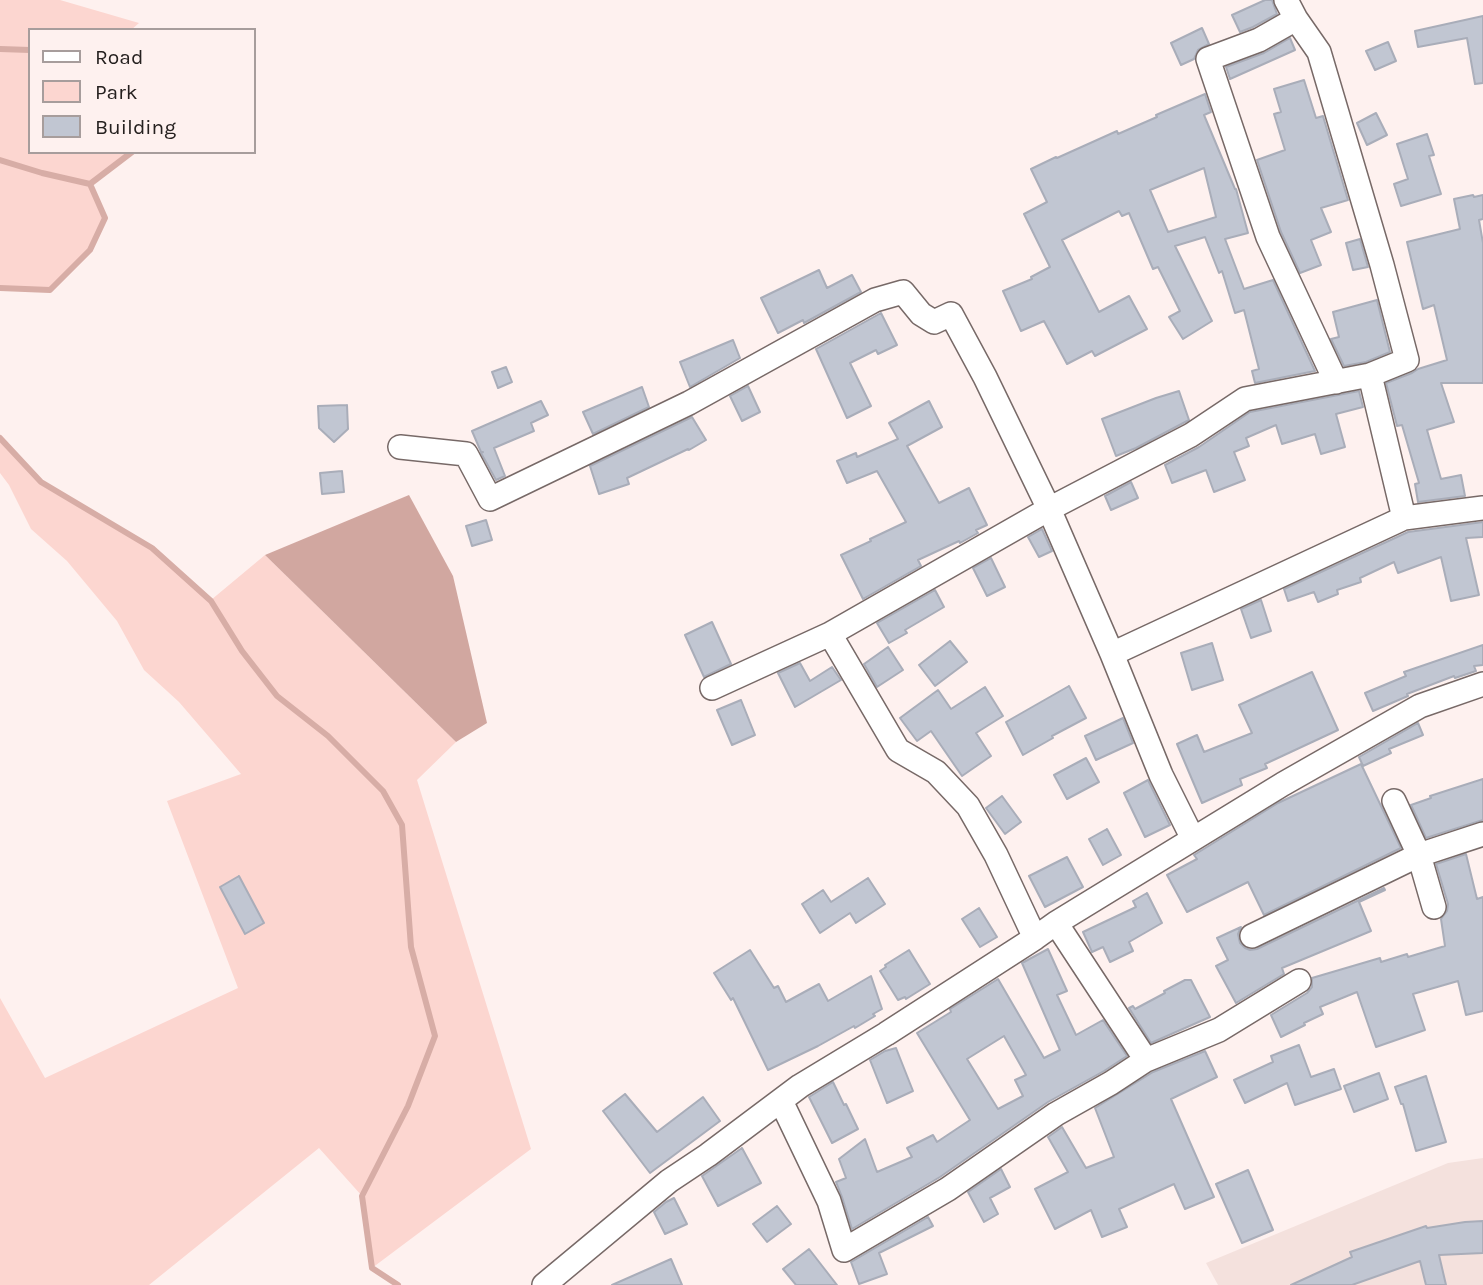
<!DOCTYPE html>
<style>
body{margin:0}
#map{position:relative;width:1483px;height:1285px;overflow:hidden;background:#fef1ef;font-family:Karla,sans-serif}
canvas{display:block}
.legend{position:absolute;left:28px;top:28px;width:228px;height:126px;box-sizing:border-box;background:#fef1ef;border:2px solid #a79d9c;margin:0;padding:9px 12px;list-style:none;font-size:21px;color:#25201f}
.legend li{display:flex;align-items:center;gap:14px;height:35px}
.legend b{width:35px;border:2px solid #a79d9c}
</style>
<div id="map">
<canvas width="1483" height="1285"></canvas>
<ul class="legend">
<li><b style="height:9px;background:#fff"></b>Road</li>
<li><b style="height:19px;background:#fcd6d0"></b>Park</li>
<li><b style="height:19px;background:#c1c6d2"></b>Building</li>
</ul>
</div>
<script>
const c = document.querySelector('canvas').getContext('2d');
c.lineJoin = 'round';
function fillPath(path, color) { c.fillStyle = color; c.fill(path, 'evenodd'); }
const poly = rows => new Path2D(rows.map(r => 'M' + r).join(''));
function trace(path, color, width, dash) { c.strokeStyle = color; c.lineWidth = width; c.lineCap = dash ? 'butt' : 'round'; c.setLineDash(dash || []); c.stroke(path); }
const built = poly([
 [1483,1158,1483,1285,1218,1285,1206,1263,1448,1163]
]);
const green = poly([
 [0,0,60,0,139,23,131,30,30,30,30,152,132,152,90,184,105,218,90,250,50,290,0,288],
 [0,438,41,482,152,548,211,600,265,555,456,742,417,780,531,1149,372,1268,362,1196,319,1148,149,1285,0,1285,0,998,45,1078,238,988,167,801,241,774,179,702,144,670,117,621,67,561,31,529,9,485,0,473]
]);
const forest = poly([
 [409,495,453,576,487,723,456,742,265,555]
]);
const stream = poly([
 [0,49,30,50],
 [0,160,42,173,90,184,105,218,90,250,50,290,0,288],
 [90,184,132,152],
 [0,438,41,482,152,548,211,601,242,651,277,696,328,736,383,791,402,825,411,947,435,1036,408,1106,362,1196,372,1268,398,1285]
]);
const building = poly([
 [1265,0,1272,0,1277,14,1253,27,1240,32,1232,15,1265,0],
 [1483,16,1483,83,1475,84,1467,38,1418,47,1415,31,1483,16],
 [1202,28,1209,44,1198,50,1194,59,1181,65,1171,43,1202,28],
 [1290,38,1295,50,1230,79,1226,67,1264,53,1290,38],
 [1388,42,1396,61,1375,70,1366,51,1388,42],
 [1304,80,1316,118,1323,116,1348,200,1321,208,1331,232,1311,240,1321,265,1300,273,1281,232,1257,160,1285,150,1274,114,1281,112,1274,89,1304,80],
 [1205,94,1211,112,1204,115,1235,189,1236,189,1248,233,1225,239,1244,289,1273,280,1315,371,1255,383,1252,371,1259,369,1244,310,1235,313,1222,271,1219,273,1205,237,1175,246,1212,321,1183,339,1169,317,1180,311,1158,267,1153,269,1129,213,1122,216,1119,211,1062,240,1099,312,1129,296,1147,329,1095,356,1092,351,1067,364,1044,321,1021,331,1003,291,1032,279,1031,277,1050,267,1024,214,1047,202,1031,169,1056,157,1057,158,1117,131,1118,134,1157,117,1156,115,1205,94],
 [1204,168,1216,217,1168,232,1150,190,1204,168],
 [1376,113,1387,135,1367,145,1357,123,1376,113],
 [1427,134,1434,155,1429,156,1441,194,1401,206,1394,184,1408,179,1397,144,1427,134],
 [1473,195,1474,197,1483,195,1483,219,1479,220,1483,243,1483,383,1441,383,1454,422,1427,430,1441,479,1461,475,1465,496,1418,502,1415,484,1419,483,1402,425,1397,426,1386,383,1412,373,1418,369,1447,360,1434,305,1423,309,1407,242,1460,229,1454,199,1473,195],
 [1360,239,1368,267,1353,270,1346,243,1360,239],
 [819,270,827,288,852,275,861,292,804,323,803,320,778,333,761,298,819,270],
 [1377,300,1390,352,1366,362,1344,366,1331,339,1339,337,1333,312,1377,300],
 [881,313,897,345,878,354,876,350,850,363,871,406,847,418,816,349,881,313],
 [733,340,740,358,690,387,680,362,733,340],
 [506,367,512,382,498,388,492,372,506,367],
 [748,386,760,412,742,421,730,396,748,386],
 [642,387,649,407,593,434,583,412,642,387],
 [1179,391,1189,420,1136,448,1116,456,1102,419,1156,398,1179,391],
 [1359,391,1363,407,1336,414,1345,447,1321,454,1315,434,1282,444,1276,425,1246,438,1249,446,1234,452,1245,480,1214,492,1206,470,1172,483,1165,465,1199,447,1250,412,1359,391],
 [541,401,548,415,531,423,534,431,494,448,505,476,496,480,481,453,483,452,481,452,472,431,541,401],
 [929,401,942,427,907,446,939,503,969,488,987,525,976,530,978,533,960,543,959,541,918,560,921,566,863,599,841,555,871,541,870,539,906,522,877,471,847,483,837,461,856,453,857,457,898,439,889,423,929,401],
 [347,405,348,429,334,442,319,428,318,406,347,405],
 [692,417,706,440,689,450,688,449,627,478,629,484,599,494,590,466,692,417],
 [342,471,344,492,322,494,320,473,342,471],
 [1131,482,1138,498,1111,510,1105,496,1131,482],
 [486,520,492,540,472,546,466,526,486,520],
 [1483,522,1483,537,1466,538,1479,595,1451,601,1441,557,1398,573,1394,562,1360,578,1361,582,1337,590,1338,594,1318,602,1314,592,1288,601,1284,589,1408,532,1483,522],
 [1042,529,1052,551,1039,557,1028,537,1042,529],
 [991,558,1005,587,987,596,973,568,991,558],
 [935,590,944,607,905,630,907,633,889,643,877,623,935,590],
 [1261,600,1271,631,1251,638,1241,609,1261,600],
 [712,622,731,664,704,677,685,635,712,622],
 [950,641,967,662,935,686,919,665,950,641],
 [1212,643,1223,680,1192,690,1181,653,1212,643],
 [1483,645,1483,665,1474,666,1476,671,1455,678,1454,676,1407,694,1408,696,1373,711,1365,693,1406,676,1404,672,1483,645],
 [888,647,903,670,877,687,864,664,888,647],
 [800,663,810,681,832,667,841,680,795,707,778,673,800,663],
 [1312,672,1338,730,1265,764,1267,768,1240,779,1242,785,1202,803,1177,744,1197,735,1204,752,1252,733,1239,705,1312,672],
 [1069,686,1086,718,1052,736,1053,738,1023,755,1006,722,1069,686],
 [985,687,1003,716,976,733,991,756,962,776,931,731,917,741,900,718,938,690,951,709,985,687],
 [741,700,755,735,732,745,717,710,741,700],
 [1123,718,1133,743,1096,760,1085,736,1123,718],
 [1418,723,1423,735,1389,749,1391,753,1363,766,1359,757,1418,723],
 [1086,758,1099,782,1067,799,1054,775,1086,758],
 [1361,764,1401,848,1264,915,1248,882,1187,912,1167,875,1197,859,1194,855,1278,803,1361,764],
 [1483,779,1483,820,1426,838,1411,805,1431,798,1430,796,1483,779],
 [1148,780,1170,825,1145,837,1124,793,1148,780],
 [1002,796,1021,822,1005,834,986,808,1002,796],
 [1107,829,1121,855,1103,865,1089,839,1107,829],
 [1466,854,1477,899,1483,897,1483,1011,1466,1015,1458,981,1413,994,1425,1030,1376,1047,1357,992,1320,1007,1323,1014,1304,1023,1305,1025,1281,1037,1271,1015,1307,993,1312,987,1312,978,1380,958,1381,962,1407,954,1408,957,1445,946,1441,919,1447,911,1448,904,1436,864,1466,854],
 [1067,857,1083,887,1045,907,1029,876,1067,857],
 [239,876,264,923,245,934,220,887,239,876],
 [868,878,885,904,856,923,850,913,820,933,802,904,823,890,831,902,868,878],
 [1384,888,1385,890,1359,902,1371,931,1282,968,1284,974,1236,1003,1216,966,1228,960,1217,938,1241,927,1238,934,1240,943,1245,948,1250,950,1257,949,1384,888],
 [1147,893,1162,923,1129,942,1133,951,1110,962,1103,947,1092,952,1083,932,1136,907,1133,901,1147,893],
 [979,908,997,937,980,947,962,919,979,908],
 [1048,949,1067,991,1057,995,1076,1035,1103,1020,1127,1056,1104,1071,1048,1102,940,1177,852,1229,842,1197,836,1182,846,1178,839,1159,865,1139,877,1172,912,1157,907,1148,933,1135,937,1142,970,1120,917,1033,951,1012,950,1009,998,979,1044,1058,1060,1050,1022,963,1048,949],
 [1004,1036,1026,1075,1015,1080,1023,1096,998,1109,967,1059,1004,1036],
 [750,950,774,988,778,986,786,1002,819,984,828,1001,871,976,882,1009,873,1014,875,1016,855,1028,854,1026,818,1046,768,1070,733,998,731,1000,714,973,750,950],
 [909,950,930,984,906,999,905,997,898,1000,880,971,886,967,885,965,909,950],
 [1185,980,1191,980,1210,1017,1151,1043,1129,1008,1133,1006,1135,1009,1165,993,1164,991,1185,980],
 [1299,1045,1311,1077,1334,1069,1341,1089,1295,1105,1287,1083,1245,1103,1234,1080,1273,1062,1271,1056,1299,1045],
 [896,1048,913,1091,887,1103,870,1060,885,1051,896,1048],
 [1205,1051,1217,1077,1171,1099,1214,1197,1185,1209,1174,1184,1119,1209,1127,1227,1102,1237,1091,1210,1055,1229,1035,1189,1068,1172,1048,1137,1062,1127,1086,1168,1114,1157,1095,1108,1153,1072,1205,1051],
 [1379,1073,1388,1099,1354,1112,1344,1086,1379,1073],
 [1426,1076,1446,1142,1416,1151,1403,1104,1401,1104,1395,1087,1426,1076],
 [833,1082,844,1105,846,1104,858,1129,832,1143,809,1097,833,1082],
 [625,1094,657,1132,703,1097,720,1121,650,1173,603,1111,625,1094],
 [742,1148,761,1183,718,1206,702,1176,742,1148],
 [1001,1169,1010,1187,990,1198,998,1214,984,1222,968,1192,1001,1169],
 [1248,1170,1273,1230,1242,1243,1216,1184,1248,1170],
 [674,1198,687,1224,665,1234,654,1212,666,1202,674,1198],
 [777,1206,791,1224,767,1242,753,1224,777,1206],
 [928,1217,933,1226,879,1253,887,1274,859,1284,851,1262,928,1217],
 [1483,1221,1483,1253,1439,1255,1446,1285,1426,1285,1420,1261,1352,1285,1291,1285,1352,1257,1350,1252,1426,1226,1427,1228,1465,1222,1483,1221],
 [809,1249,837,1285,796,1285,783,1269,809,1249],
 [671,1259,682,1285,612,1285,671,1259]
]);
const street = poly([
 [1286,0,1296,19,1259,40,1208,59,1268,237,1336,382],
 [1370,375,1404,518],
 [400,447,466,454,490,499,689,403,875,300,903,292,921,314,934,322,951,314,985,377,1049,509,1112,654,1161,775,1193,839],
 [830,634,898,750,936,772,968,806,996,855,1035,938],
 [1112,654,1404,518,1483,508],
 [712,688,830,634,1049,509,1191,435,1245,399,1370,375,1407,360,1382,265,1319,52,1296,19],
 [1394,801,1419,855,1434,907],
 [1056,923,1146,1060],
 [1252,936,1419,855,1483,834],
 [781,1101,829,1201,844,1250,948,1189,1056,1114,1111,1083,1146,1060,1219,1030,1299,981],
 [544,1285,669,1181,708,1155,800,1086,886,1034,1035,938,1056,923,1283,784,1420,706,1483,684]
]);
fillPath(built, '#f4e1dd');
fillPath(green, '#fcd6d0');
fillPath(forest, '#d1a7a0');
trace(stream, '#d7ada6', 6);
fillPath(building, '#c1c6d2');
trace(building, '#a9adb9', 2);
trace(street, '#776967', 26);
trace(street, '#fff', 23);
</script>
